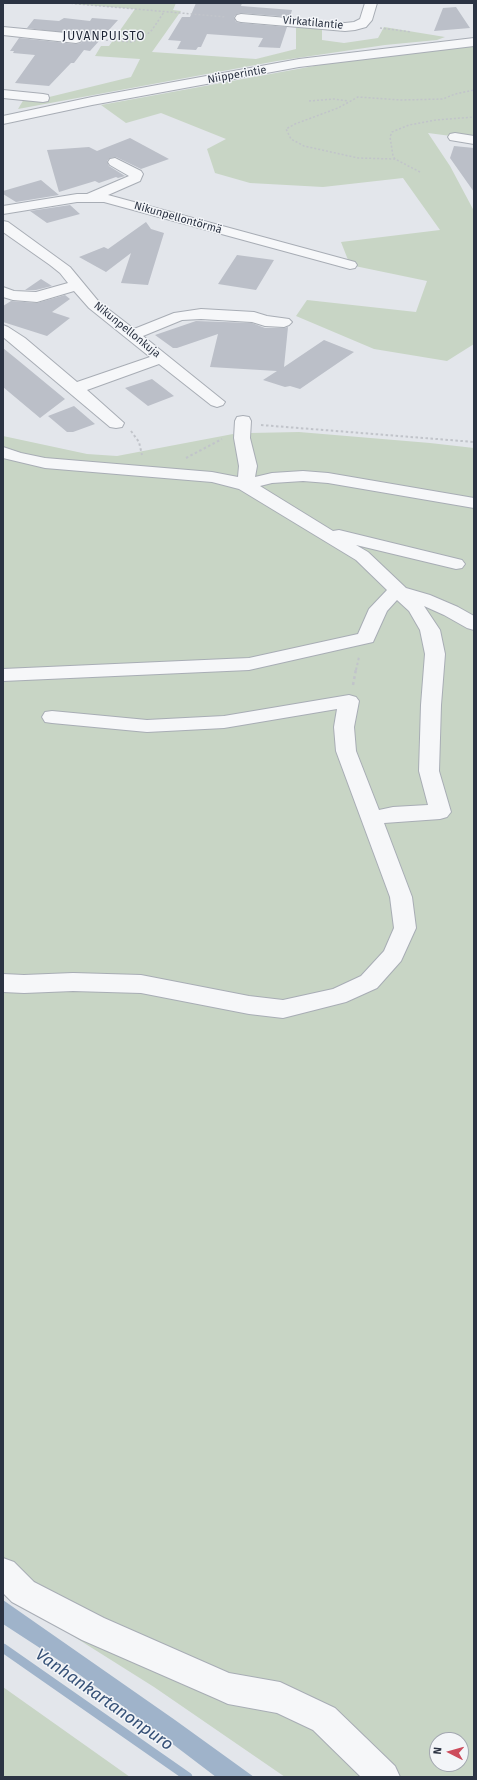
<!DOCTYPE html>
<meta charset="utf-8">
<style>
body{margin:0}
#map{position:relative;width:477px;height:1780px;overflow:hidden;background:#e3e6eb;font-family:"Fira Sans",sans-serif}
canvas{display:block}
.frame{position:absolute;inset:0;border:4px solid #2b3343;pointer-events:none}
.north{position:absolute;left:429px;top:1732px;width:40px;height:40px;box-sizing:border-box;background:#f3f5f8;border:1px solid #a3a7b0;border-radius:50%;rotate:276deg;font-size:11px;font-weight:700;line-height:16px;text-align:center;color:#2b3343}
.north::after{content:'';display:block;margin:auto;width:14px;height:18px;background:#cd4c5c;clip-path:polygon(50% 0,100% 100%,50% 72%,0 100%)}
</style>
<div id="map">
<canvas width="477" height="1780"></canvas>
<div class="frame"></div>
<div class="north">N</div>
</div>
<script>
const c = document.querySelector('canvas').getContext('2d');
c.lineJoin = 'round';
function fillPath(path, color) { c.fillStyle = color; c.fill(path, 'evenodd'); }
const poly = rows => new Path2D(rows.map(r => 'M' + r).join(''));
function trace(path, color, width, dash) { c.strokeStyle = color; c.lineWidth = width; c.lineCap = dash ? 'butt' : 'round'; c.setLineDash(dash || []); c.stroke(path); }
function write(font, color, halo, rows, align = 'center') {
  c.font = font + ' "Fira Sans",sans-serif'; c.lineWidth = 3; c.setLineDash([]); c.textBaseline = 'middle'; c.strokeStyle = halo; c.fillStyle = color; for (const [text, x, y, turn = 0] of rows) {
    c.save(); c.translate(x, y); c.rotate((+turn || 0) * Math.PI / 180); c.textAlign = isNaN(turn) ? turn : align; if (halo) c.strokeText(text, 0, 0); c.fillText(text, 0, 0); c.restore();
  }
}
const green = poly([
 [61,3,176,3,173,10,181,11,152,52,256,59,296,49,296,24,322,26,322,40,344,43,378,38,384,27,445,37,437,40,385,45,277,61,18,109,24,99,41,99,131,77,140,59,95,56,101,46,109,46,135,9],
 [474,46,474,139,428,133,450,166,474,211,474,344,447,361,374,349,296,316,307,300,416,312,427,281,350,265,341,242,440,230,403,178,323,187,250,183,215,173,207,149,226,139,161,113,126,123,101,105,325,64],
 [299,432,430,443,474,448,474,1777,285,1777,154,1687,3,1592,3,436,87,454,117,456,233,434,251,459,250,433],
 [437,1740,461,1740,461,1764,437,1764],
 [3,1687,130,1777,3,1777]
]);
const water = poly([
 [3,1600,175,1720,254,1777,216,1777,120,1704,66,1665,3,1624]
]);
const stream = poly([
 [3,1648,188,1777]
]);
const building = poly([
 [196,3,242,3,241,6,292,10,290,17,241,13,237,14,234,17,236,22,241,23,287,27,280,48,258,47,263,38,207,34,201,47,198,47,196,50,177,49,181,41,168,40,182,17,190,17],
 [456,7,470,28,434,31,443,8],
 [64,18,90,21,92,18,118,20,90,51,84,50,74,63,71,63,49,86,15,83,35,55,13,53,14,51,10,51,19,38,76,44,81,43,83,38,80,35,27,28,34,19,59,21],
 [130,138,169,159,141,169,116,157,110,158,107,161,109,166,125,176,118,178,116,177,99,183,95,181,59,192,47,150,89,147,97,151],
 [454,146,474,148,474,192,450,158],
 [41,180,59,195,16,202,3,194,3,191],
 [70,205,80,214,47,223,30,211],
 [146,222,151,229,164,233,148,285,121,283,131,253,106,272,79,257,104,247,108,249],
 [237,255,274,260,256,290,218,284],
 [41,279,52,286,36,290,25,290],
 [65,295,70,299,52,312,70,318,47,336,3,322,3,306,11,301,37,303],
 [196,321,252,323,265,328,284,328,288,327,284,367,324,340,354,352,300,389,290,386,285,387,263,380,277,371,210,367,218,334,177,348,173,348,155,335],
 [3,348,19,361,65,399,40,418,3,387],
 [152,379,174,396,148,406,125,388],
 [74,406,95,424,73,432,67,432,48,416]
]);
const pathFar2 = poly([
 [67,3,226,17],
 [380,28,411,32],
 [90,39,132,42,144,37,152,30,164,12],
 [309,101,334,99,348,101],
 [395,159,393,156,390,137,392,132,409,125,436,120,474,117],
 [420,172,395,159,358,158,304,146,291,139,286,129,295,124,338,108,358,97,401,100,443,99,455,94,474,90]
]);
const pathFar1 = poly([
 [261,425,474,442],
 [131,431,139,442,142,455],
 [186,458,222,439],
 [356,670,359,657]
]);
const path = poly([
 [353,685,356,669]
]);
const minor = poly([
 [365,3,377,3,372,20,366,27,355,30,345,31,241,22,237,21,235,18,237,15,241,14,345,23,354,22,360,19,365,3],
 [3,27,66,33,80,36,82,39,80,42,76,43,3,35,3,27],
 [474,38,474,46,299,67,92,105,3,124,3,116,92,97,299,59,474,38],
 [3,90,43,94,48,95,49,98,48,101,43,102,3,98,3,90],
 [455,133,474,136,474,144,450,140,448,137,450,134,455,133],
 [115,158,141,171,143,174,140,181,108,195,355,262,357,265,355,268,350,269,104,202,77,202,3,214,3,206,77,194,87,194,129,176,110,165,108,162,110,159,115,158],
 [3,221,8,222,70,267,99,302,134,329,174,313,201,309,254,312,267,316,289,319,292,322,289,325,284,327,265,326,252,322,201,319,182,320,143,336,225,402,223,405,217,407,211,405,159,364,87,390,124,423,122,427,116,428,110,427,3,337,3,325,8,327,25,338,77,382,150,357,89,308,74,291,37,302,13,300,3,297,3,287,14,291,36,292,68,283,60,273,50,265,3,232,3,221],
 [243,416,249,417,251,421,250,438,257,466,255,477,272,473,303,471,328,473,474,498,474,508,328,483,303,481,272,483,260,486,333,531,339,530,462,560,465,564,462,568,456,569,356,545,368,552,406,588,430,595,458,607,474,616,474,630,467,628,444,615,424,606,440,630,445,654,441,705,439,771,451,812,447,817,440,819,384,823,412,897,416,928,401,961,377,988,346,1002,283,1018,249,1014,141,993,73,991,24,993,3,992,3,974,24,975,73,973,141,975,249,996,283,1000,333,989,361,976,384,951,394,928,390,897,336,751,334,727,337,709,224,728,147,732,52,723,45,722,42,717,45,712,52,711,147,720,224,716,349,695,356,697,359,701,354,727,356,751,379,810,393,807,428,805,419,771,421,705,425,654,420,630,409,611,397,600,387,611,373,642,249,670,3,681,3,669,249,658,358,634,369,609,387,590,356,560,239,489,212,482,45,468,3,458,3,447,21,453,45,458,212,472,238,477,239,466,234,438,235,421,237,417,243,416],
 [3,1558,14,1562,34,1582,104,1618,229,1673,280,1682,335,1708,395,1766,400,1777,361,1777,313,1730,277,1713,228,1704,217,1699,82,1640,12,1602,3,1593,3,1558]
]);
const farStreetnames = [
 ["Virkatilantie",313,23,5],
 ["Niipperintie",237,75,-10],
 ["Nikunpellontörmä",178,218,16],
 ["Nikunpellonkuja",127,330,39]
];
const farNeighbourhoodnames = [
 ["JUVANPUISTO",104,37]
];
const nearWaternames = [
 ["Vanhankartanonpuro",104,1700,35]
];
fillPath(green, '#c8d5c5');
fillPath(water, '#9fb3ca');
trace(stream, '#9fb3ca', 9);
fillPath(building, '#bbbfc8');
trace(minor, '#a8adb5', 2);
trace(pathFar2, '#c1c4ca', 1.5, [2, 2]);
trace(pathFar1, '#c1c4ca', 2, [2.5, 2.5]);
trace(path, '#c1c4ca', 2.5, [3, 3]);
fillPath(minor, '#f6f7f9');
write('11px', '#2b3343', '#f3f5f8', farStreetnames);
c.letterSpacing = '1px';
write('12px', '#1d2434', '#f3f5f8', farNeighbourhoodnames);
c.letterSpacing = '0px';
write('italic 17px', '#365177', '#f3f5f8', nearWaternames);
</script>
